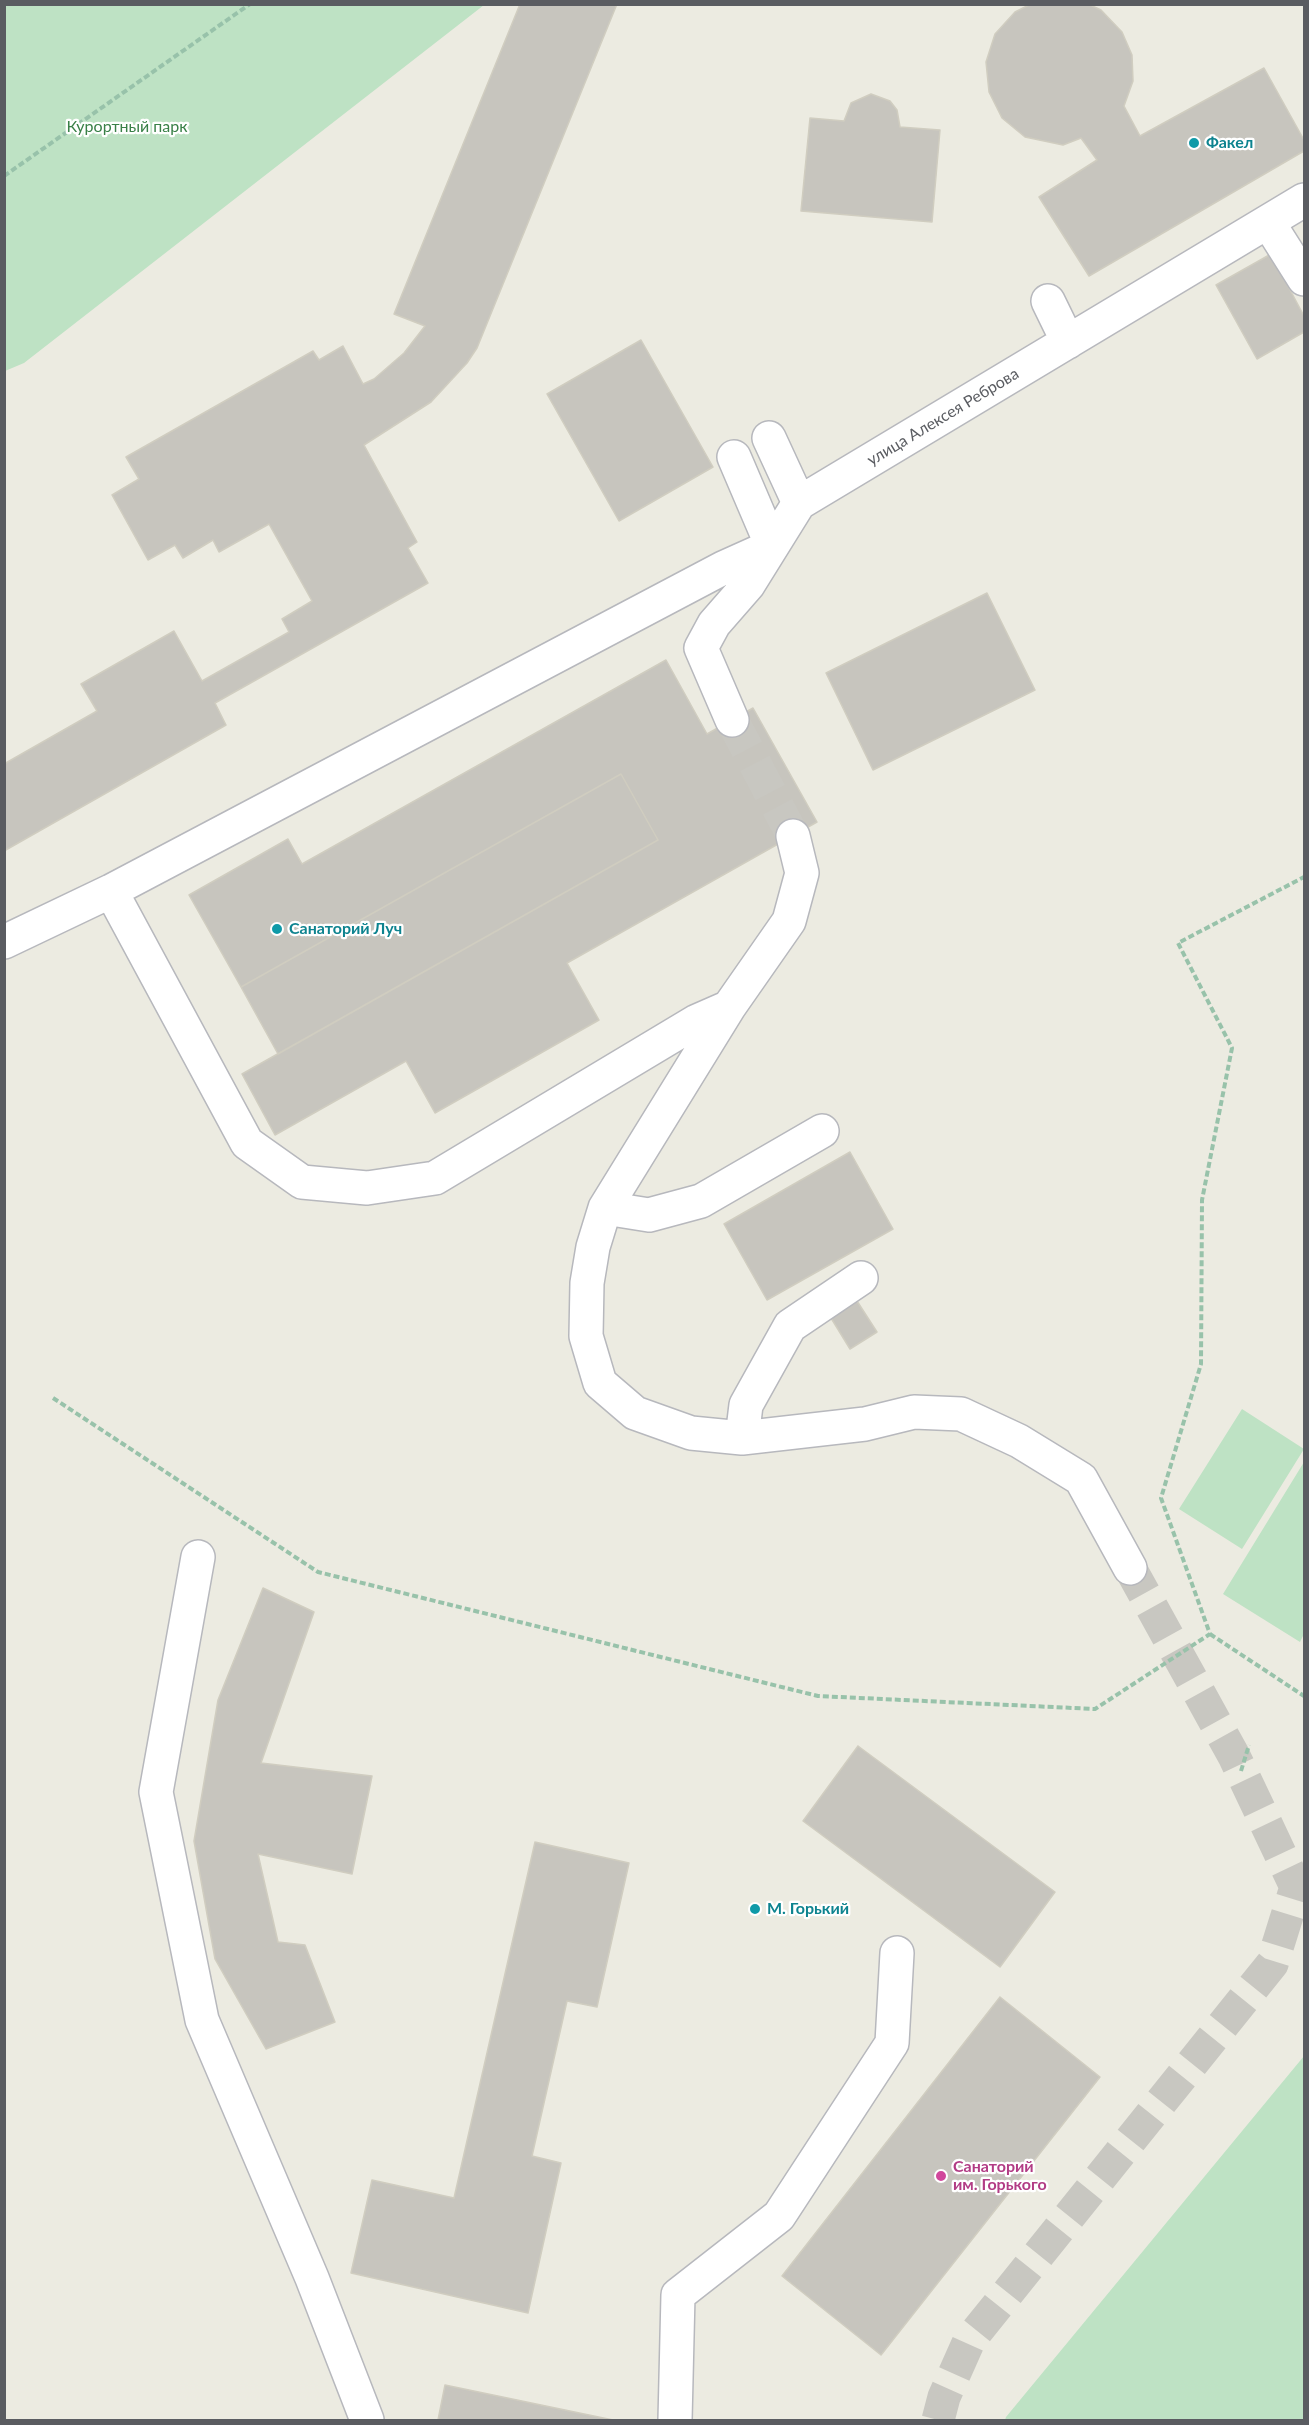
<!DOCTYPE html>
<meta charset="utf-8">
<style>
body{margin:0}
#map{position:relative;width:1309px;height:2425px;overflow:hidden;background:#ecebe1;font-family:Lato,sans-serif}
canvas{display:block}
.frame{position:absolute;inset:0;border:6px solid #5a5c61;pointer-events:none}
</style>
<div id="map">
<canvas width="1309" height="2425"></canvas>
<div class="frame"></div>
</div>
<script>
const c = document.querySelector('canvas').getContext('2d');
c.lineJoin = 'round';
function fillPath(path, color) { c.fillStyle = color; c.fill(path, 'evenodd'); }
const poly = rows => new Path2D(rows.map(r => 'M' + r).join(''));
function trace(path, color, width, dash) { c.strokeStyle = color; c.lineWidth = width; c.lineCap = dash ? 'butt' : 'round'; c.setLineDash(dash || []); c.stroke(path); }
function write(font, color, halo, rows, align = 'center') {
  c.font = font + ' Lato,sans-serif'; c.lineWidth = 4.5; c.setLineDash([]); c.textBaseline = 'middle'; c.strokeStyle = halo; c.fillStyle = color; for (const [text, x, y, turn = 0] of rows) {
    c.save(); c.translate(x, y); c.rotate((+turn || 0) * Math.PI / 180); c.textAlign = isNaN(turn) ? turn : align; if (halo) c.strokeText(text, 0, 0); c.fillText(text, 0, 0); c.restore();
  }
}
const green = poly([
 [5,4,484,4,484,5,24,363,5,371],
 [1242,1409,1304,1449,1242,1549,1179,1509],
 [1304,1462,1304,1634,1300,1642,1223,1594],
 [1304,2056,1304,2420,1005,2420,1006,2417]
]);
const building = poly([
 [520,4,617,4,477,348,467,363,431,402,364,445,417,542,408,548,428,583,215,703,226,725,4,851,4,764,97,711,81,684,174,631,202,681,289,632,282,619,312,601,269,524,219,552,213,540,183,558,175,545,148,560,112,495,139,479,126,457,313,351,319,360,343,346,363,384,374,379,404,353,425,326,394,314,520,4],
 [1031,4,1088,4,1101,10,1122,32,1132,55,1133,81,1124,106,1140,136,1264,68,1304,140,1304,151,1089,276,1039,197,1097,160,1081,138,1063,145,1025,137,1002,118,989,92,986,62,995,34,1015,12,1031,4],
 [871,94,890,101,897,110,900,127,940,130,932,222,801,211,810,118,844,121,851,103,871,94],
 [1271,254,1304,316,1304,332,1257,359,1216,285,1271,254],
 [641,340,713,467,619,521,547,394,641,340],
 [987,593,1035,690,873,770,826,673,987,593],
 [666,660,707,734,753,708,817,822,567,963,599,1020,435,1113,406,1061,275,1135,242,1074,658,840,621,774,241,987,189,895,288,839,302,864,666,660],
 [621,774,658,840,278,1054,241,987,621,774],
 [850,1152,893,1229,767,1300,724,1224,850,1152],
 [857,1301,877,1332,850,1349,831,1318,857,1301],
 [263,1588,314,1612,261,1763,372,1776,352,1874,258,1854,278,1942,305,1945,335,2022,266,2049,215,1959,194,1841,218,1700,263,1588],
 [858,1746,1055,1892,1000,1967,803,1821,858,1746],
 [535,1842,629,1863,597,2007,567,2001,532,2156,561,2163,528,2313,351,2273,372,2180,454,2198,535,1842],
 [1000,1997,1100,2077,881,2355,782,2276,1000,1997],
 [445,2385,613,2420,438,2420,445,2385]
]);
const minorTunnel = poly([
 [732,720,793,836],
 [938,2420,944,2397,969,2341,1272,1964,1296,1887,1234,1756,1130,1568]
]);
const path = poly([
 [4,176,250,4],
 [53,1398,318,1572,818,1696,1095,1709,1210,1634,1161,1498,1201,1364,1202,1200,1232,1048,1178,943,1304,877],
 [1210,1634,1304,1696],
 [1241,1771,1249,1745]
]);
const minor = poly([
 [1268,222,1304,279],
 [1048,301,1068,342],
 [769,438,799,503],
 [732,720,701,648,714,624,748,585,799,503,1304,200],
 [793,836,802,873,789,921,729,1007,605,1208,593,1247,587,1283,586,1336,600,1383,635,1413,691,1433,742,1438,865,1424,914,1412,961,1414,1019,1441,1081,1479,1130,1568],
 [111,891,247,1143,302,1182,367,1188,435,1178,697,1021,729,1007],
 [4,942,111,891,723,568,772,546,734,457],
 [605,1208,649,1215,701,1201,822,1131],
 [742,1438,746,1405,790,1326,861,1278],
 [198,1557,156,1792,202,2020,312,2278,367,2420],
 [675,2420,678,2295,779,2216,892,2043,897,1953]
]);
const markers = [
 [1194,143,6,"#0f9aa8"],
 [277,929,6,"#0f9aa8"],
 [755,1909,6,"#0f9aa8"],
 [941,2176,6,"#d1479c"]
];
const parkNames = [
 ["Курортный парк",127,127]
];
const cultureNames = [
 ["Факел",1206,143],
 ["Cанаторий Луч",289,929],
 ["М. Горький",767,1909]
];
const streetNames = [
 ["улица Алексея Реброва",943,417,-31]
];
const hotelNames = [
 ["Санаторий",953,2167],
 ["им. Горького",953,2185]
];
fillPath(green, '#bee2c4');
fillPath(building, '#c7c5be');
trace(building, '#d0cdc0', 1.5);
trace(minorTunnel, '#c8c7c1', 33, [33, 16]);
trace(minor, '#b7b8bd', 36);
trace(path, '#98c2aa', 4, [6, 3]);
trace(minor, '#fff', 33);
for (const [x, y, r, color] of markers) { const dot = new Path2D(); dot.arc(x, y, r, 0, 2 * Math.PI); c.fillStyle = color; c.fill(dot); trace(dot, '#fff', 2); }
write('16px', '#398047', '#fff', parkNames);
write('bold 16px', '#0d838f', '#fff', cultureNames, 'left');
write('16px', '#5a5c61', '#fff', streetNames);
write('bold 16px', '#b23c85', '#fff', hotelNames, 'left');
</script>
